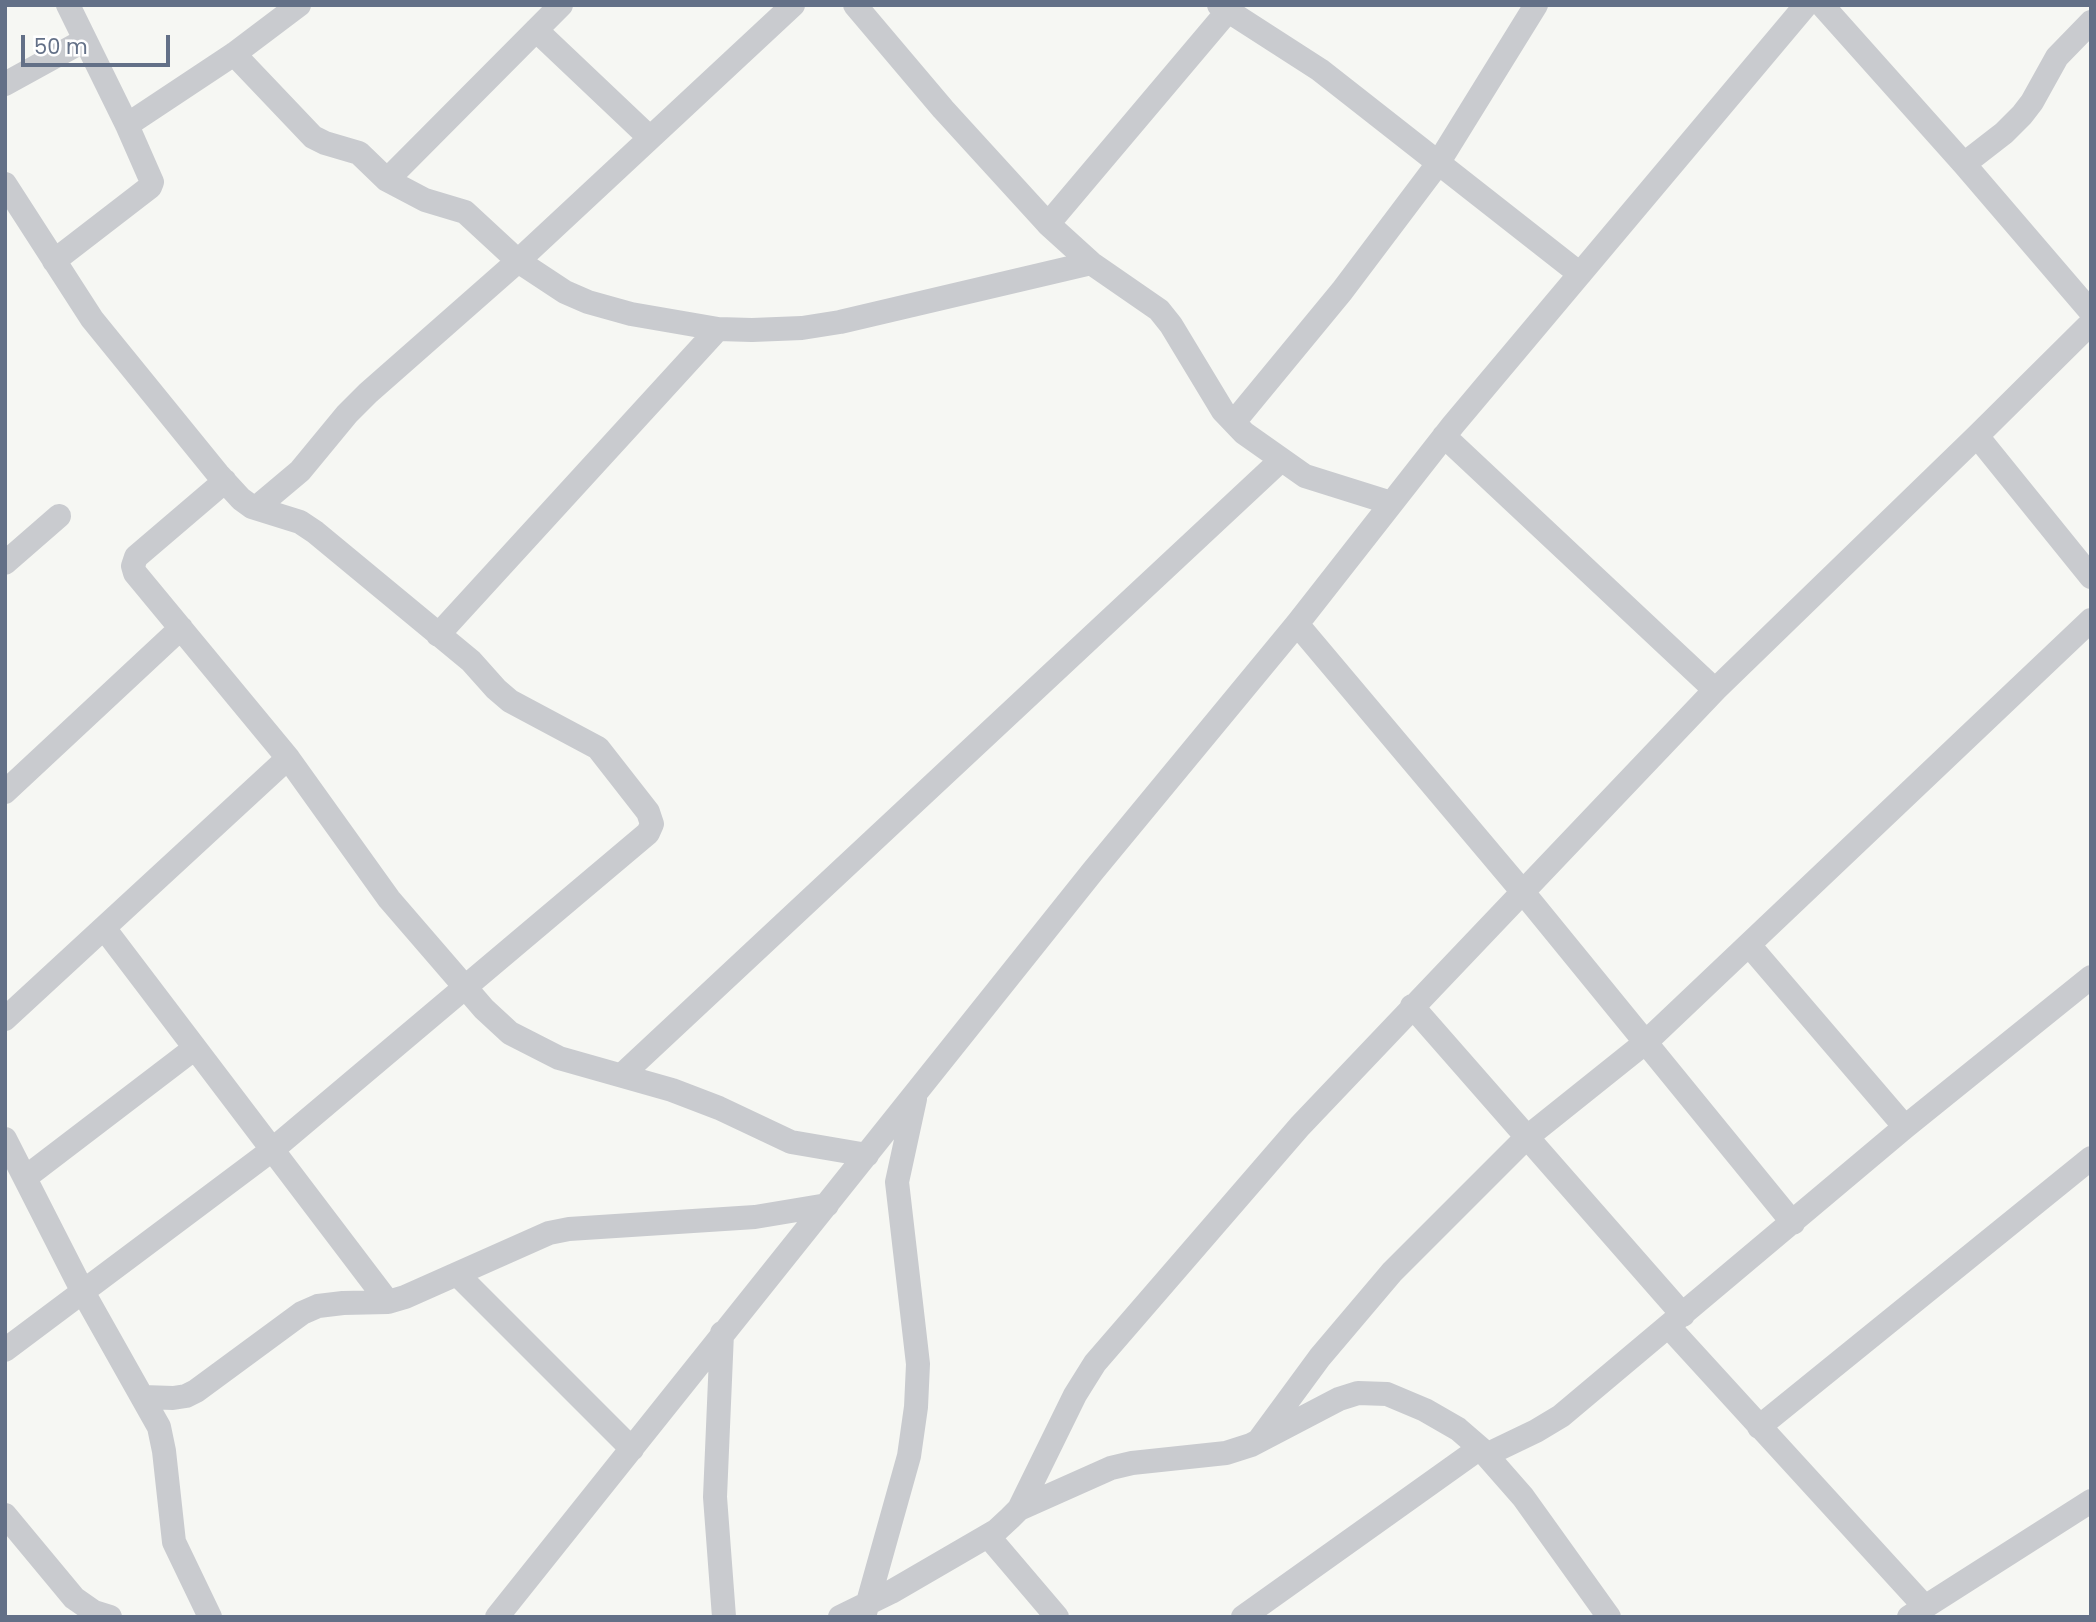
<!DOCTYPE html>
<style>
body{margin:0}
#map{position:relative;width:2096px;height:1622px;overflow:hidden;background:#f6f7f3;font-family:Poppins,sans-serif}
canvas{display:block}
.frame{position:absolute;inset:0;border:7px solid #637087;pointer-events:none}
.scale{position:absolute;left:21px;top:35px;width:149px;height:32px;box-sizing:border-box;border:4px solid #637087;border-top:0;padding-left:9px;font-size:21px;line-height:24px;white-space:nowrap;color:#637087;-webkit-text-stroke:5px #fff;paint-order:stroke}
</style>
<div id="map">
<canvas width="2096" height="1622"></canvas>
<div class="frame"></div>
<div class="scale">50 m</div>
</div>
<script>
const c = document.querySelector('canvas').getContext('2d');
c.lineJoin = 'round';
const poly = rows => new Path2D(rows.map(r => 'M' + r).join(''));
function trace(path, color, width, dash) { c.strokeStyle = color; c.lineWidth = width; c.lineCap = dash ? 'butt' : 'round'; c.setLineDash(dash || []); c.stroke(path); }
const street = poly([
 [855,5,943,109,1048,224,1091,263,1159,310,1171,325,1223,411,1244,433,1305,476,1391,503],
 [1219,5,1320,70,1580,274],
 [1822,5,1964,164,2091,312],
 [536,30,650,138],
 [234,54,313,137,325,143,359,153,387,180,425,200,465,212,518,261,565,292,588,302,631,314,718,329,752,330,802,328,840,322,1091,263],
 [5,84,85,40],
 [127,125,234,54,299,5],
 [1964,164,2004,133,2022,115,2032,102,2057,57,2091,22],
 [387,180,561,5],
 [5,184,92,319,218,474,241,499,252,507,300,522,315,532,471,661,496,689,510,701,598,748,648,812,652,824,648,833,272,1150,5,1350],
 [1048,224,1227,12],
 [54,261,150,187,152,182,127,125,68,5],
 [1234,422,1342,291,1437,165,1536,5],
 [1444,436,1715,690],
 [1977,436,2091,577],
 [225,481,136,557,133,566,135,573,288,758,389,899,484,1009,510,1033,559,1058,672,1090,719,1108,791,1142,867,1155],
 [256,508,300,471,347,414,368,393,518,261,793,5],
 [5,563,59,516],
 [1297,624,1522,891,1793,1223],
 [438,635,718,329],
 [5,792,181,628],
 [104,928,388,1302],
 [1749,945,1905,1127],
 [1412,1006,1683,1315],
 [5,1019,288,758],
 [622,1075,1281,460],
 [5,1139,83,1292,159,1427,164,1451,174,1542,210,1617],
 [26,1177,195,1048],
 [457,1274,632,1449],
 [1669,1327,1925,1607],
 [722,1333,715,1497,724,1617],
 [143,1397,173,1398,186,1396,196,1391,302,1313,318,1306,343,1303,388,1302,405,1297,549,1233,569,1229,755,1217,827,1205],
 [1759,1427,2091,1158],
 [1259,1440,1320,1357,1392,1272,1526,1138,1646,1042,2091,620],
 [1486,1455,1536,1431,1561,1416,1905,1127,2091,977],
 [1019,1509,1111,1468,1132,1463,1226,1453,1251,1445,1339,1399,1358,1393,1387,1394,1425,1410,1458,1429,1480,1448,1523,1497,1609,1617],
 [5,1515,74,1598,94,1612,110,1617],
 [988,1536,1057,1617],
 [865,1613,909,1456,916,1407,918,1364,897,1182,915,1099],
 [497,1617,1093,871,1297,624,1453,425,1806,5],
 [840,1617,891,1592,996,1531,1010,1518,1019,1509,1075,1395,1095,1363,1300,1126,1715,690,1977,436,2091,323],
 [1243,1617,1480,1448],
 [1909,1617,2091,1501]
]);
trace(street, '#c9cbcf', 24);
</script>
